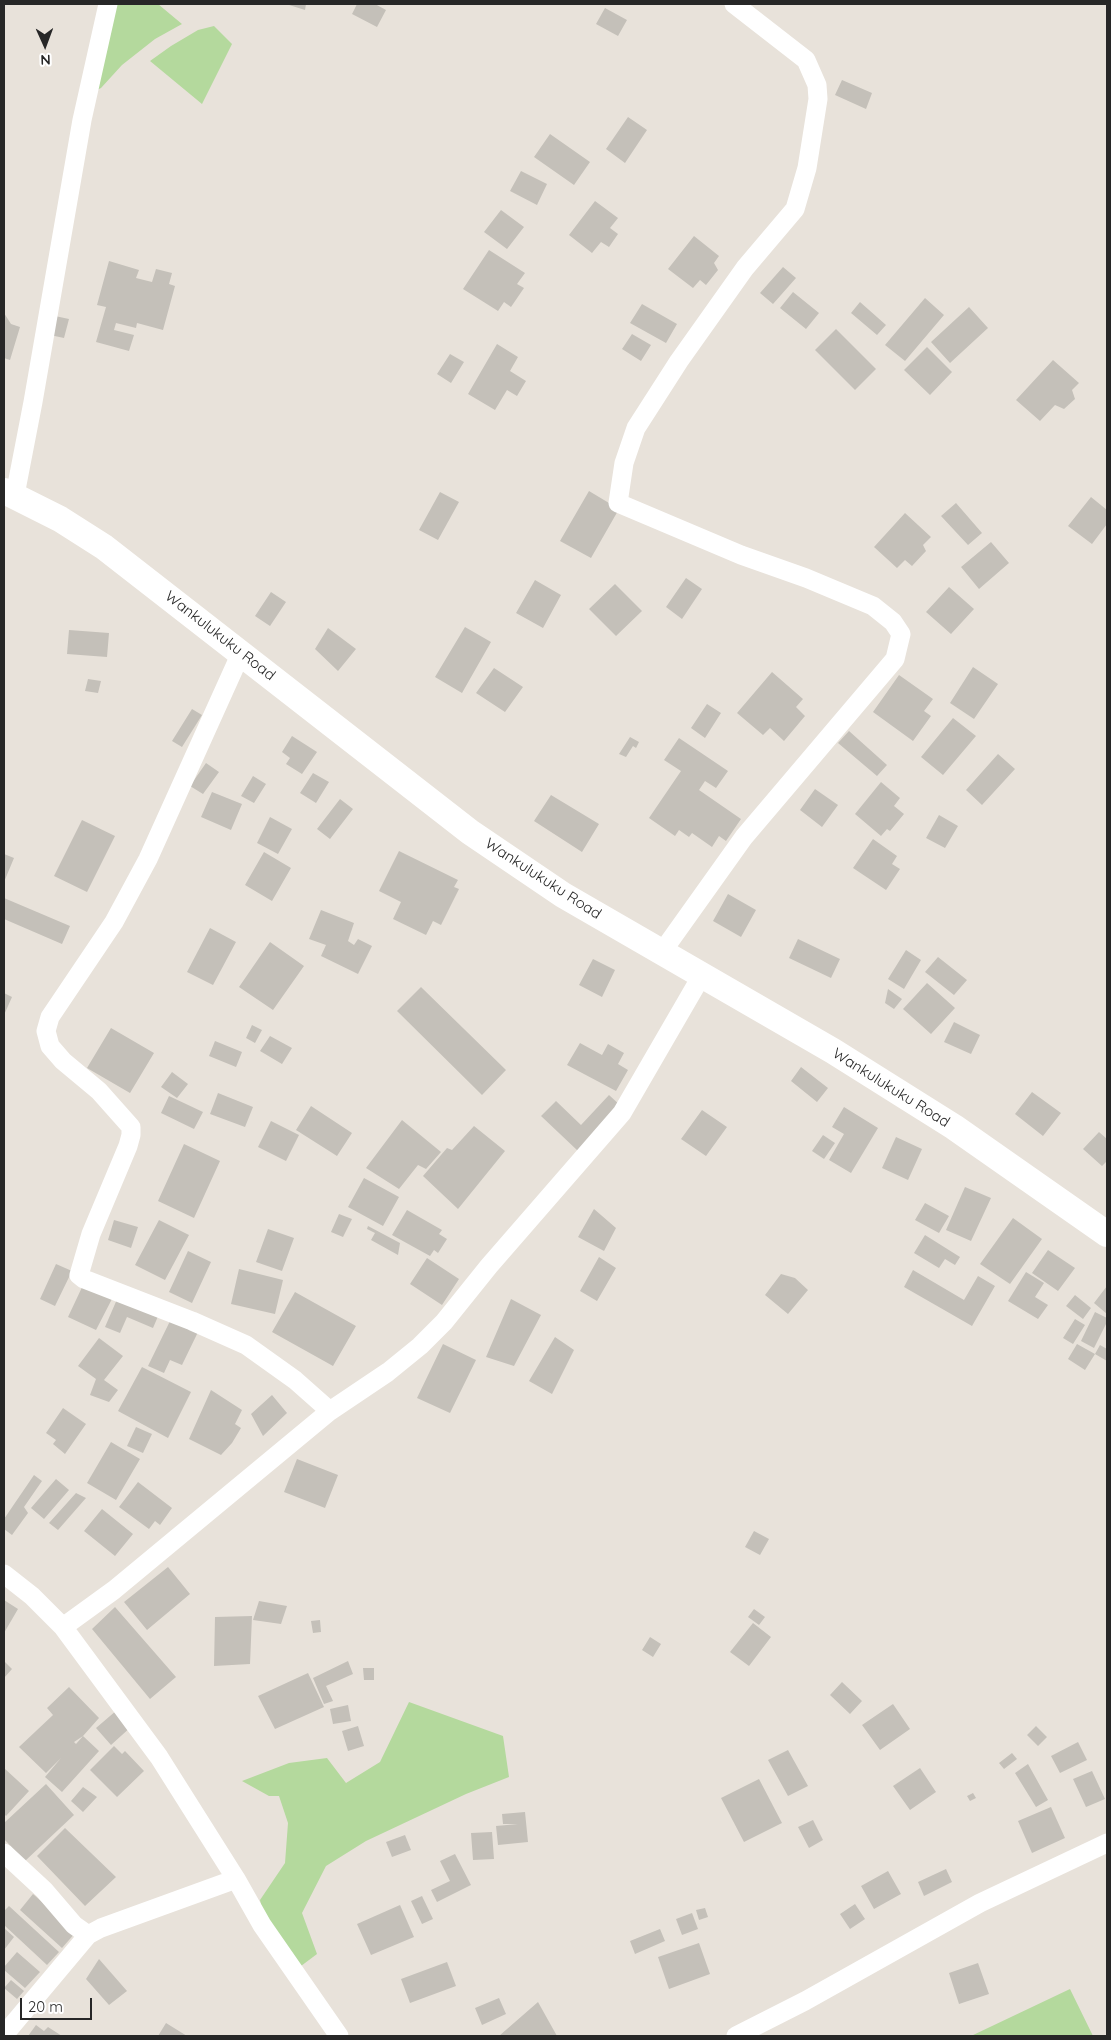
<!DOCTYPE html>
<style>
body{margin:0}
#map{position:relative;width:1111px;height:2040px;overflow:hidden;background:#e8e2da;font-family:Quicksand,sans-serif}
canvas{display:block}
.frame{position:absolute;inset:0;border:5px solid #272727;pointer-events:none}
.north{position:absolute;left:20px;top:20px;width:50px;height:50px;-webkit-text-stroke:4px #fff;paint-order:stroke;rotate:178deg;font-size:14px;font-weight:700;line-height:20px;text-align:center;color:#272727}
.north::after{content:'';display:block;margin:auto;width:18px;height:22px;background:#272727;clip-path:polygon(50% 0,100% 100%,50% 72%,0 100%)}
.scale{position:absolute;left:20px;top:1998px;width:72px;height:22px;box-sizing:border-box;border:2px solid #272727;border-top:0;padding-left:6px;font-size:15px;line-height:18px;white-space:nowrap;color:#272727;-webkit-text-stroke:4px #fff;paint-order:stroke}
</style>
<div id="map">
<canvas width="1111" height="2040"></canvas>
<div class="frame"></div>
<div class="north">N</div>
<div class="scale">20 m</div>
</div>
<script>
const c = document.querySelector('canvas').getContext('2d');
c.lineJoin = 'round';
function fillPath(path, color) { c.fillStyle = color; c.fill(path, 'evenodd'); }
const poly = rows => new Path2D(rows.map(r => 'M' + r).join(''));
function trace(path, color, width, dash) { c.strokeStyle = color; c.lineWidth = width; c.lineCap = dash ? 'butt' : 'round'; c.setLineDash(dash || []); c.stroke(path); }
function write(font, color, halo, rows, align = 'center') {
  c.font = font + ' Quicksand,sans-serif'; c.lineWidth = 4.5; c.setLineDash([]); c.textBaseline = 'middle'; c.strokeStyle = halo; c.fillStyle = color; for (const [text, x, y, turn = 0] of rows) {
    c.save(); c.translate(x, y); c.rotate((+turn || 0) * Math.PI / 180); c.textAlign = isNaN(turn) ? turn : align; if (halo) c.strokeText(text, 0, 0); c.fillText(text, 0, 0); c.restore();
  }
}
const green = poly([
 [112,4,158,4,182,24,155,39,122,65,101,88,97,90],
 [214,26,232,44,202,104,150,61,171,46,198,30],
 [409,1702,503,1736,509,1777,466,1794,366,1841,326,1866,302,1913,317,1954,301,1966,266,1927,260,1900,285,1863,288,1823,279,1796,269,1796,242,1781,289,1763,327,1758,346,1783,380,1762],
 [1070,1989,1093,2036,971,2036]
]);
const building = poly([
 [286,4,306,4,305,10],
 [357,4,375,4,386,10,377,27,352,14],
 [605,8,627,20,618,36,596,24],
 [842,80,872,93,866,109,835,95],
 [628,117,647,130,625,163,606,149],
 [550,134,590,162,574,185,534,157],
 [521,171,547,184,537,205,510,191],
 [595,201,618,218,610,228,618,234,609,247,601,242,592,253,569,235],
 [501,210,524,227,507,249,484,232],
 [694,236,719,256,714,263,718,270,706,285,700,280,693,288,668,269],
 [489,250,525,273,517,284,524,288,511,307,504,302,498,311,463,289],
 [109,261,139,270,136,278,152,282,156,269,172,273,169,284,175,286,163,330,137,323,136,328,116,323,114,330,134,335,129,351,96,342,106,307,97,305],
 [783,267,796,278,773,304,760,293],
 [793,292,819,313,806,329,780,308],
 [925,298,944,315,905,361,885,345],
 [860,302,886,325,877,335,851,313],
 [642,304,677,324,666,343,630,323],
 [969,307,988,328,950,363,931,342],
 [4,313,11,324,20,327,10,360,4,358],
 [55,316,69,319,64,338,50,335],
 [836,329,876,369,855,390,815,350],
 [632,334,651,345,641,361,622,349],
 [497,344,518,357,510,371,526,381,517,396,507,390,495,410,468,394],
 [927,347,952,372,930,395,904,370],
 [450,354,464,362,451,383,437,374],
 [1053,360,1079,383,1072,390,1075,399,1064,409,1055,405,1040,421,1016,400],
 [589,491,619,509,591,558,560,541],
 [440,492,459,502,438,540,419,530],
 [1091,497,1107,510,1107,524,1092,544,1068,526],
 [956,503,982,533,968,545,941,516],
 [905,513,931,537,923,545,926,551,912,566,905,560,897,568,874,547],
 [991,542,1009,563,979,589,961,567],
 [686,578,702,589,682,619,666,607],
 [535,580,561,595,543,628,516,613],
 [615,584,642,611,616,636,589,609],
 [949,587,974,609,951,634,926,612],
 [271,592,286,602,270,626,255,616],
 [465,627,491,642,462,693,435,677],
 [328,628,356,649,338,671,315,649],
 [69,630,109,633,107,657,67,654],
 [973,667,998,684,974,719,950,703],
 [494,668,523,687,505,712,476,693],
 [772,672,803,699,796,707,805,716,784,741,770,728,763,735,737,713],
 [899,675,933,699,924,711,931,716,913,741,873,712],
 [88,679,101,681,98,693,85,691],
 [707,704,721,713,705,738,691,728],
 [192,709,202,715,182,747,172,741],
 [953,718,976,736,943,775,921,757],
 [849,731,887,765,877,776,838,743],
 [292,736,317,752,302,774,286,764,290,758,282,752],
 [630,737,639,742,636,748,633,746,626,757,619,754],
 [679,738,728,771,716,788,705,781,699,790,741,819,726,841,719,836,712,847,692,833,689,837,679,830,675,836,649,818,681,771,664,760],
 [998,754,1015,769,982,805,966,790],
 [206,763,219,772,203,794,190,786],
 [313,773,329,782,316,803,300,793],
 [253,776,266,784,254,803,241,796],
 [881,782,900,798,894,806,904,814,890,831,887,829,881,836,855,814],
 [815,789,838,805,822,827,800,810],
 [212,792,242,804,231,830,201,817],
 [551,795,599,824,582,852,534,821],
 [340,799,353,809,330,839,317,829],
 [939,815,958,826,945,848,926,838],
 [270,817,292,829,278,854,257,843],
 [82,820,115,836,87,892,54,876],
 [873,839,897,856,892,864,900,869,886,890,853,868],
 [399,851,458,880,454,887,459,889,441,925,433,921,426,935,393,919,401,902,379,891],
 [264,852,291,868,272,901,245,885],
 [4,854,14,858,4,882],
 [728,894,756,910,741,937,713,921],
 [4,898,70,926,62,944,4,919],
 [321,910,354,923,348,941,354,945,358,939,372,946,358,974,321,956,326,945,309,939],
 [210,928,236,942,213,985,187,972],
 [798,939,840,959,831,978,789,958],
 [270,942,304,966,273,1010,239,987],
 [906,950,921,960,904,989,888,979],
 [938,957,967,980,954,995,925,972],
 [593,959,615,970,602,997,579,985],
 [927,983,955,1008,931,1034,903,1009],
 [421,987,506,1070,482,1095,397,1011],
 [888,989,902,999,894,1009,885,1003],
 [4,993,12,997,4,1015],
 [954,1022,980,1035,971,1054,944,1042],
 [252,1025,262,1030,255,1043,246,1038],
 [111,1028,154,1053,130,1093,87,1068],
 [270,1036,292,1048,282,1064,260,1051],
 [215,1041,242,1052,236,1067,209,1056],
 [580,1043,602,1055,608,1044,624,1053,618,1064,628,1070,616,1091,567,1065],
 [801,1067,828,1088,817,1102,791,1081],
 [172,1072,188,1084,177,1098,161,1087],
 [1032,1092,1061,1113,1043,1136,1015,1114],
 [218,1093,253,1107,245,1127,210,1114],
 [609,1095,621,1106,578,1151,541,1116,556,1101,581,1125],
 [169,1096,203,1112,194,1129,161,1113],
 [311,1106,352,1133,337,1156,296,1130],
 [844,1107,878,1128,851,1173,829,1160,844,1134,832,1127],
 [702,1110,727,1127,706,1156,681,1139],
 [402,1120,441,1152,426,1169,418,1165,399,1189,366,1168],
 [271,1121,299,1135,286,1161,258,1147],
 [474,1126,505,1151,458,1209,423,1176,447,1148,452,1150],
 [1099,1132,1107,1139,1107,1161,1102,1166,1083,1149],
 [823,1135,835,1143,824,1159,812,1151],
 [896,1137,922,1149,908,1180,882,1168],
 [184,1144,220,1161,194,1218,158,1201],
 [364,1178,399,1197,383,1226,348,1207],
 [965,1187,991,1198,971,1241,946,1230],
 [925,1203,949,1216,939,1233,915,1220],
 [594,1209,616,1228,604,1251,578,1237],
 [407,1210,442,1230,439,1234,447,1239,438,1253,434,1250,430,1256,392,1235],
 [339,1214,352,1219,343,1237,331,1232],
 [1013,1218,1042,1239,1010,1284,980,1264],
 [114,1220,138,1227,131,1248,108,1240],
 [159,1220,189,1235,165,1280,135,1265],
 [368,1226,400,1243,398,1255,371,1240,375,1233,367,1229],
 [268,1229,294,1238,282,1271,256,1262],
 [925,1235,960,1257,955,1265,945,1259,939,1268,914,1253],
 [1048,1250,1075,1268,1058,1291,1032,1273],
 [188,1251,211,1262,192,1303,169,1292],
 [599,1257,616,1268,597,1301,580,1291],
 [427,1258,459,1279,442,1305,410,1284],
 [56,1264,72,1271,55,1306,40,1299],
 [239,1269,283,1280,275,1314,231,1304],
 [913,1270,964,1300,978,1276,995,1286,972,1326,904,1287],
 [1026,1272,1044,1283,1035,1297,1048,1305,1038,1319,1008,1301],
 [781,1274,795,1278,808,1290,788,1314,765,1295],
 [84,1283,113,1297,96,1330,68,1317],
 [1107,1286,1107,1314,1094,1303],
 [295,1292,356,1326,333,1366,272,1332],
 [1075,1295,1091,1308,1083,1319,1066,1306],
 [118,1297,159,1314,153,1328,127,1317,120,1333,105,1327],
 [511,1299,541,1315,514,1366,486,1357],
 [1095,1312,1107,1318,1107,1322,1094,1348,1081,1341],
 [171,1319,198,1332,182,1365,170,1360,164,1373,148,1366],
 [1075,1319,1085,1325,1073,1344,1063,1338],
 [555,1337,574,1350,552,1394,529,1381],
 [99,1338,123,1356,104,1380,118,1390,109,1402,90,1395,96,1379,78,1366],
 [443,1344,476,1360,450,1413,417,1398],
 [1077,1344,1095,1354,1085,1370,1068,1359],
 [1100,1345,1107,1349,1107,1361,1095,1354],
 [142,1367,191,1392,168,1438,118,1411],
 [211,1390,242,1410,235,1424,241,1428,232,1443,221,1455,189,1439],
 [272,1395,287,1413,263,1436,251,1414],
 [63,1408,86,1424,65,1454,53,1444,56,1440,46,1433],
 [136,1427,152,1434,143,1453,127,1446],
 [111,1442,140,1459,116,1500,87,1483],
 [297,1459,338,1475,325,1508,284,1492],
 [34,1475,42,1481,24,1507,28,1513,12,1535,4,1529,4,1519],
 [56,1479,69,1490,44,1519,31,1508],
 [138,1482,172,1508,160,1525,155,1521,149,1529,119,1507],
 [76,1493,86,1498,58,1530,49,1523],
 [102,1509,133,1534,115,1556,84,1531],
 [754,1531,769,1539,760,1555,745,1547],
 [168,1567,190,1594,147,1630,124,1602],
 [4,1600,18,1609,4,1633],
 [259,1601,287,1606,281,1624,253,1620],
 [115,1607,176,1677,150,1699,92,1629],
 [754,1609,765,1617,759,1625,748,1617],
 [252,1616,250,1664,214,1666,215,1617],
 [320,1620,321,1632,313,1633,311,1621],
 [753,1623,771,1637,749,1666,730,1652],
 [650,1637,661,1644,653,1657,642,1650],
 [4,1661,12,1669,4,1678],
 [348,1661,353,1674,326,1686,333,1701,324,1704,313,1678],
 [363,1668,374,1668,374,1680,364,1680],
 [308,1673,324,1707,275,1729,258,1696],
 [842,1682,862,1701,850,1714,830,1695],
 [69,1687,99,1718,83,1736,74,1742,76,1744,83,1736,99,1751,62,1792,45,1777,61,1758,46,1773,19,1747,53,1715,47,1708],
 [893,1704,910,1729,880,1750,862,1725],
 [348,1705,351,1721,333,1724,330,1709],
 [117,1710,132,1726,111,1745,96,1728],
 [358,1726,364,1746,348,1751,342,1731],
 [1036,1726,1047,1737,1038,1746,1027,1735],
 [1078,1742,1087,1760,1060,1773,1051,1756],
 [114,1746,122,1754,125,1751,144,1771,117,1797,90,1770],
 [788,1750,808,1786,788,1796,768,1760],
 [1012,1753,1017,1759,1004,1769,999,1763],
 [1028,1764,1048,1800,1036,1807,1015,1773],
 [4,1768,29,1791,6,1816,4,1814],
 [920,1768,936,1792,910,1810,893,1786],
 [1092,1771,1105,1799,1086,1807,1073,1779],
 [759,1779,782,1823,744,1842,721,1798],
 [46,1784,74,1815,25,1861,4,1839,4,1823],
 [83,1787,97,1797,83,1812,71,1801],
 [973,1793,976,1798,970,1801,967,1796],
 [1051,1807,1065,1838,1032,1853,1018,1821],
 [525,1812,528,1842,498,1845,496,1826,518,1824,503,1824,502,1814],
 [813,1820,823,1840,809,1848,798,1827],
 [65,1828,116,1877,85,1906,37,1856],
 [492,1832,494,1859,473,1860,471,1833],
 [405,1835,411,1850,392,1857,386,1842],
 [455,1854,471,1885,437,1902,431,1890,450,1881,440,1861],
 [946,1869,952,1882,924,1896,918,1882],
 [888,1871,901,1894,874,1909,861,1886],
 [33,1894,76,1932,62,1948,20,1910],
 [422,1896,433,1919,422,1924,411,1901],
 [855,1904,865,1919,850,1929,840,1914],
 [400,1905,414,1937,371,1955,357,1924],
 [9,1906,59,1952,47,1965,4,1925,4,1911],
 [705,1908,708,1917,699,1920,696,1910],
 [692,1913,698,1929,682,1935,676,1919],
 [4,1928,14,1937,4,1950],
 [660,1929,665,1941,635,1954,630,1941],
 [699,1943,710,1974,669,1989,658,1957],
 [17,1952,40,1972,25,1988,4,1970,4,1967],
 [99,1959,127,1991,109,2005,86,1979],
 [447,1962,456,1986,410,2003,401,1979],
 [978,1963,989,1994,959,2004,949,1973],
 [11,1980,24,1991,17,1999,4,1988],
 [499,1998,506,2014,482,2025,475,2008],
 [538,2002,557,2036,499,2036],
 [166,2023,187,2036,158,2036],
 [36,2025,44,2031,48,2027,62,2036,28,2036]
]);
const minor = poly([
 [15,495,33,402,82,120,108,4],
 [241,653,148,859,114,922,50,1017,46,1031,50,1046,63,1061,99,1091,131,1127,131,1135,128,1146,91,1234,79,1275,84,1279,192,1321,246,1345,295,1380,330,1411],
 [662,952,744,837,895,659,901,634,893,622,873,606,806,578,741,555,618,503,624,463,636,428,679,361,745,268,795,209,807,168,818,99,817,85,806,60,734,4],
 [4,1574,32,1596,63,1627,159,1757,236,1879,262,1925,339,2036],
 [63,1627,114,1590,330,1411,388,1372,420,1346,444,1322,489,1266,622,1113,702,975],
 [4,1853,44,1890,74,1925,88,1935,101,1928,236,1879],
 [4,2035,88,1935],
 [736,2036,805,2001,980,1903,1107,1843]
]);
const secondary = poly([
 [4,491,60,519,104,547,470,832,563,895,833,1051,954,1127,1107,1234]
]);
const streetNames = [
 ["Wankulukuku Road",220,636,38],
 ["Wankulukuku Road",543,879,33],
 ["Wankulukuku Road",891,1088,32]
];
fillPath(green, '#b4d99d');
fillPath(building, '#c4c0b9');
trace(minor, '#fff', 19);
trace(secondary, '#fff', 26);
write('15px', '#272727', '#fff', streetNames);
</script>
